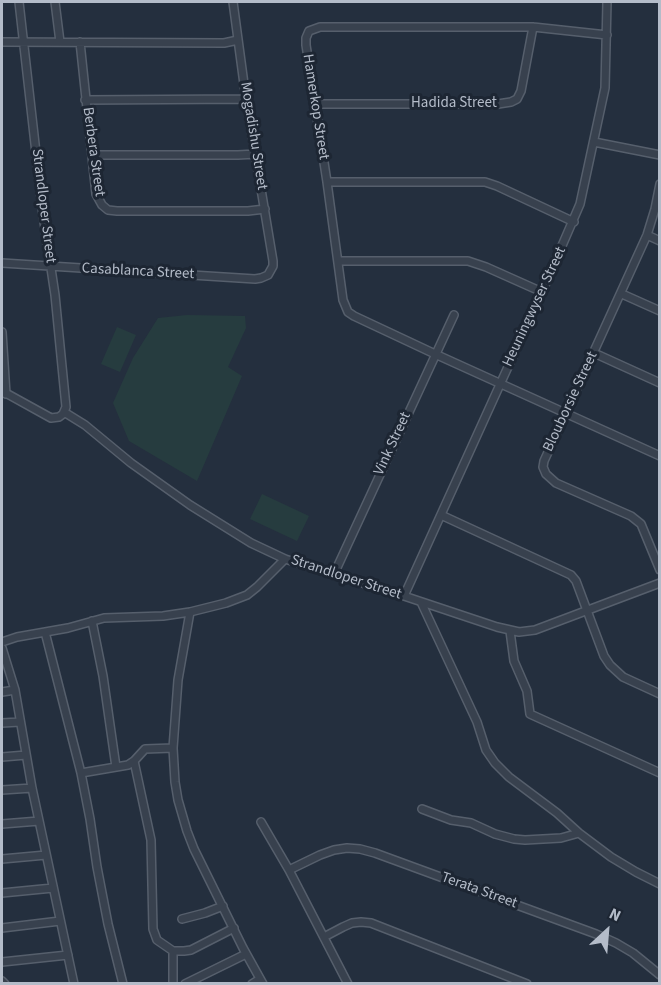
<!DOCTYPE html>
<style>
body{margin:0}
#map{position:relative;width:661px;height:985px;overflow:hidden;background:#242f3e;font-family:"Source Sans 3",sans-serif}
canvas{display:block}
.frame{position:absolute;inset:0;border:3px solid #b4bcc9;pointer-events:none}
.north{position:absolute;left:577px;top:901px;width:60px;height:60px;-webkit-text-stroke:4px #1d2633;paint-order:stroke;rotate:26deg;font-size:16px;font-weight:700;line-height:24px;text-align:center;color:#b4bcc9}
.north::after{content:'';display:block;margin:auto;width:21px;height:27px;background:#b4bcc9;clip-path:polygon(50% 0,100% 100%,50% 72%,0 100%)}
</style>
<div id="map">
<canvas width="661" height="985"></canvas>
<div class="frame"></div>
<div class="north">N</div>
</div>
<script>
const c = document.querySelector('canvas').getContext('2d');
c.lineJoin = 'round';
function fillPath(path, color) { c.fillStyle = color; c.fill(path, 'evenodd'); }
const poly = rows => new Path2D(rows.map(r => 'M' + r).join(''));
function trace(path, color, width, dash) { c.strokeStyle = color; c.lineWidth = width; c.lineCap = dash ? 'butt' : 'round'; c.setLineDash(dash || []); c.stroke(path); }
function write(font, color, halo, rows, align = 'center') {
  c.font = font + ' "Source Sans 3",sans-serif'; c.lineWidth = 6; c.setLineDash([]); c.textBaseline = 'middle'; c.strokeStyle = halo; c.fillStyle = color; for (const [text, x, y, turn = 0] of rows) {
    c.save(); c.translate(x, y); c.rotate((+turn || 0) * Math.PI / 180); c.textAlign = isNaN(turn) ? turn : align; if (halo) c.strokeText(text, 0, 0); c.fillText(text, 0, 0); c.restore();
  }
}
const green = poly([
 [187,315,245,316,246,328,228,367,242,376,197,481,129,441,113,403,133,358,158,318],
 [117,327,136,335,120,372,101,364],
 [262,494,309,516,297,541,250,519]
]);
const minor = poly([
 [55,2,60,42],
 [607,35,533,27,320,27,309,31,306,38,306,45,327,182,343,300,348,312,354,316,435,354,660,456],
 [2,42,224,43,238,40],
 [80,42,96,194,102,205,108,210,117,211,248,211,265,209],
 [85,100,246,99],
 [315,104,498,104,511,102,517,99,521,91,533,27],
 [594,142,660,155],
 [93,155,238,155,256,154],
 [327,182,485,182,497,186,574,222],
 [660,184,655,209,647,235,544,461,543,467,546,474,556,483,631,516,641,524,660,570],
 [647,235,660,241],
 [338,261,468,261,486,267,542,292],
 [2,263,255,279,261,278,268,275,273,266,273,261,246,99,233,2],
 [622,294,660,311],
 [2,332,6,394],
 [594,353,660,383],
 [2,391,51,418,59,417,63,414,66,407,55,295,43,215,19,2],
 [64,412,85,425,131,463,190,505,251,543,285,559,404,596,497,627,519,632,535,630,660,583],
 [441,515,571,575,576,581,604,656,610,665,623,677,660,694],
 [334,574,454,315],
 [404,596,542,292,580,204,605,88,607,2],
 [421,602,477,722,486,750,495,763,509,777,557,813,579,833,611,857,636,872,660,884],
 [190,612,178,680,173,748,175,782,178,800,187,831,194,849,243,948,263,984],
 [92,621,103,676,116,767],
 [510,631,514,661,527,691,530,714,660,773],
 [45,632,81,773,90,819,97,867,108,924,123,984],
 [2,642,17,637,68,628,104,618,163,616,190,612,226,603,247,595,257,587,285,559],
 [2,648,15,690,32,788,74,984],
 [2,692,15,690],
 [2,723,20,722],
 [2,757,26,755],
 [134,761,151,840,153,929,157,940,173,951,173,984],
 [81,773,128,765,134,761,145,749,173,748],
 [2,790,32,788],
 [422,809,451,820,471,823,495,834,514,839,525,840,561,838,579,833],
 [261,822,289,870,348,984],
 [2,824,39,821],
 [2,859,46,855],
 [289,870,320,855,334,850,347,848,360,849,375,853,596,934,616,943,633,953,660,975],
 [2,893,53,888],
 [182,919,205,913,223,906],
 [2,928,60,921],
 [324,937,343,927,352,923,361,922,371,923,527,984],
 [173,951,184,951,191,950,234,928],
 [2,962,68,955],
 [2,981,5,984],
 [185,984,246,954],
 [252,984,260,979]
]);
const streetNames = [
 ["Hadida Street",454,104],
 ["Hamerkop Street",315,107,81],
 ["Mogadishu Street",253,136,81],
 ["Berbera Street",93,152,82],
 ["Strandloper Street",43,206,83],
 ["Casablanca Street",138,272,3],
 ["Heuningwyser Street",535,307,-65],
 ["Blouborsie Street",571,402,-65],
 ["Vink Street",393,444,-65],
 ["Strandloper Street",346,578,18],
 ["Terata Street",479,891,20]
];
fillPath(green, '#263c3f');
trace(minor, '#565f6c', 10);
trace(minor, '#38414e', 7);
write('15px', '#b4bcc9', '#1d2633', streetNames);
</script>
